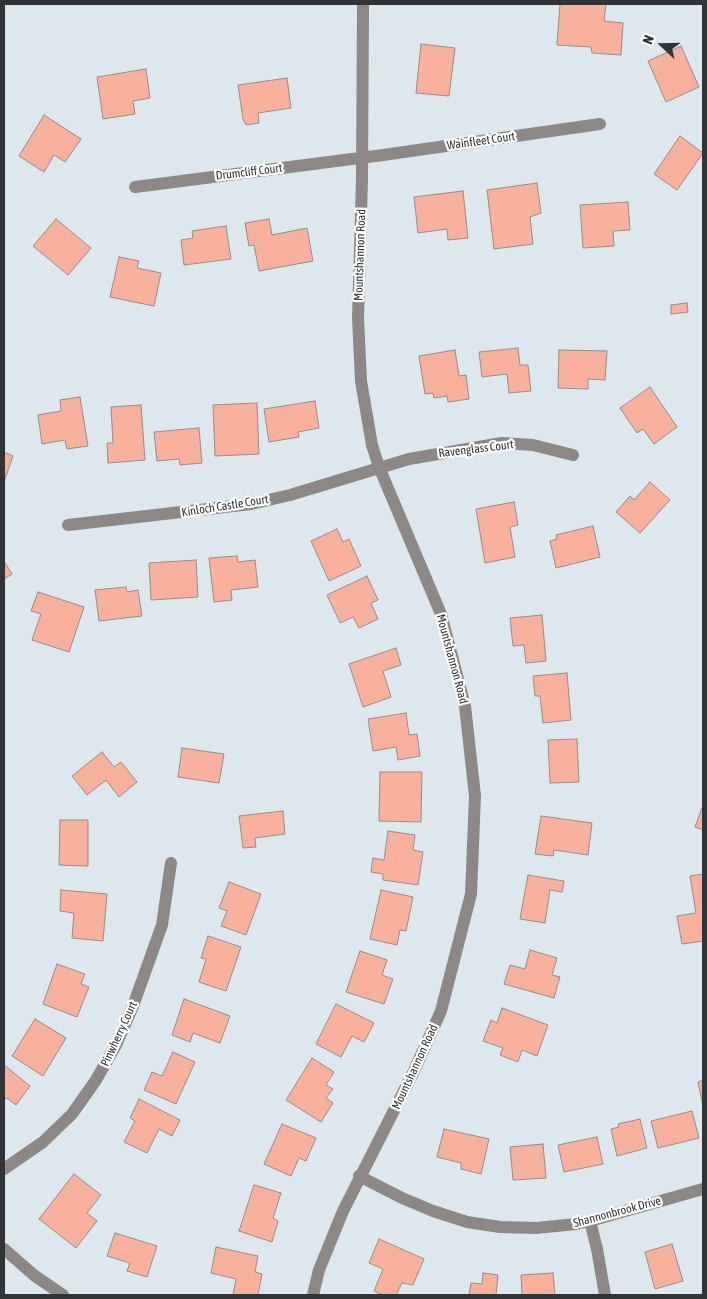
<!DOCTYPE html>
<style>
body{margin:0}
#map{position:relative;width:707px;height:1299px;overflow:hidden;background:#dde7ee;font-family:"Asap Condensed",sans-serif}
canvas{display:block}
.frame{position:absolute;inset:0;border:5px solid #303437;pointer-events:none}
.north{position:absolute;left:637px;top:20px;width:50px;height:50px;-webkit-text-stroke:4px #fff;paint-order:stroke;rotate:291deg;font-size:14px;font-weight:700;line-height:20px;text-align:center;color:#303437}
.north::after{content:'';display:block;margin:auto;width:18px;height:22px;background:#303437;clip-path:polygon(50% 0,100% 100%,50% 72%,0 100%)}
</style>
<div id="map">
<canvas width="707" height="1299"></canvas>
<div class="frame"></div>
<div class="north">N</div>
</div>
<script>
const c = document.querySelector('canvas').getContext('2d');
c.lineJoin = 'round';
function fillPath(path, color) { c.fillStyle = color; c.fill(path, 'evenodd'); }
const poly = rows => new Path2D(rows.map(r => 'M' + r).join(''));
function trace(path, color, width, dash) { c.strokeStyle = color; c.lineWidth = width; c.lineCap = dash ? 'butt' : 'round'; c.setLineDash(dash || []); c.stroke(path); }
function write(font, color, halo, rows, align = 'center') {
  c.font = font + ' "Asap Condensed",sans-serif'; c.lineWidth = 4.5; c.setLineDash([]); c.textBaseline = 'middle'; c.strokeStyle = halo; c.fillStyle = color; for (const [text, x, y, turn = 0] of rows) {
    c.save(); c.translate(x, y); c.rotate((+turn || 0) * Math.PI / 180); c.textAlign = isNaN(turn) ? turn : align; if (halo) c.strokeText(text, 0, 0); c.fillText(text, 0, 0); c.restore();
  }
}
const building = poly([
 [560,4,606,4,604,21,623,23,621,55,592,53,591,47,557,45,560,4],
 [421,44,455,48,449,96,416,93,421,44],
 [681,46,699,87,666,102,648,61,681,46],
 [146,69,150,98,133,101,135,114,103,119,97,77,146,69],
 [287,78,291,108,258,113,259,123,246,125,243,119,238,85,287,78],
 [44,115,81,139,65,162,54,155,44,172,19,156,44,115],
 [680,136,703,153,677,190,654,174,680,136],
 [537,183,541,213,530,217,533,244,494,249,487,190,537,183],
 [463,191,468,238,448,240,447,229,418,233,414,197,463,191],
 [628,202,630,230,613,231,614,246,583,248,580,205,628,202],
 [56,219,91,248,68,275,33,246,56,219],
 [269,219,272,235,307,228,313,261,259,271,254,245,249,246,245,223,269,219],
 [226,226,231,259,184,265,181,240,193,238,192,231,226,226],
 [119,257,139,261,137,268,161,273,154,306,110,297,119,257],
 [687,303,688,312,671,314,671,305,687,303],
 [518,348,520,365,528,365,531,391,509,393,507,374,482,377,479,352,518,348],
 [455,350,459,376,466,375,469,399,448,402,447,396,434,398,433,393,425,394,419,356,455,350],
 [559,350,607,351,605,380,588,379,588,389,558,388,559,350],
 [650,387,677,427,654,444,643,429,637,433,620,408,650,387],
 [80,397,88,446,67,449,65,440,42,444,38,415,61,411,60,400,80,397],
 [315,401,319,428,298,432,299,437,269,442,264,409,315,401],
 [257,403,259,454,215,456,213,405,257,403],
 [141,405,145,460,108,463,107,443,113,443,111,407,141,405],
 [199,428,202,463,180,465,179,459,157,461,154,432,199,428],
 [4,452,13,456,4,482,4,452],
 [650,482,670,500,640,533,616,512,630,496,634,500,650,482],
 [514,502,518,525,510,527,515,557,485,563,476,509,514,502],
 [593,526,600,557,556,568,550,541,557,539,556,535,593,526],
 [337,529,343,542,349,539,361,566,329,581,311,541,337,529],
 [237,556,238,562,255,560,258,587,231,590,232,600,214,602,209,558,237,556],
 [196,560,198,597,151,600,149,563,196,560],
 [4,561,12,574,4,579,4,561],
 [367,576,378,600,371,603,378,619,359,628,353,617,340,623,327,595,367,576],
 [126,587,127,592,138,590,142,616,99,621,95,590,126,587],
 [38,592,84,607,69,652,32,640,41,614,31,611,38,592],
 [542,615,546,661,526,663,524,645,513,646,510,618,542,615],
 [396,648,401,665,383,671,391,697,363,707,349,664,396,648],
 [567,673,571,720,543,723,540,696,535,696,533,676,567,673],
 [406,713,409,735,417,734,420,756,398,760,396,747,373,751,368,719,406,713],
 [577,739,579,782,550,783,548,740,577,739],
 [182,748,224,754,219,783,178,777,182,748],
 [102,752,114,767,121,762,137,782,119,797,106,780,87,795,72,776,102,752],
 [380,772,422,772,421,822,379,821,380,772],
 [703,805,703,830,695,827,703,805],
 [283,811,285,834,255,838,256,847,243,848,239,816,283,811],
 [541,816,592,823,588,855,554,850,553,856,535,854,541,816],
 [60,820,88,820,88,866,59,865,60,820],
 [388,831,415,835,413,850,423,852,418,885,383,880,383,874,371,872,373,858,384,860,388,831],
 [703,874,703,941,682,944,677,916,696,913,690,876,703,874],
 [528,875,564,881,562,892,550,890,545,923,520,919,528,875],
 [229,882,261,894,246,935,221,926,227,911,219,908,229,882],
 [61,890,107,894,103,941,72,938,74,913,60,911,61,890],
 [381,890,413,897,406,931,400,930,397,945,370,939,381,890],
 [208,936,241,947,226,991,199,982,206,959,201,958,208,936],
 [530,950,557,958,552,975,560,977,554,998,504,984,510,965,525,969,530,950],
 [360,951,387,960,382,975,393,979,384,1004,346,992,360,951],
 [57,964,85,974,81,984,89,987,77,1017,43,1004,57,964],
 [184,999,230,1016,220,1043,193,1033,190,1042,172,1035,184,999],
 [336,1004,374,1023,364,1042,352,1036,341,1057,316,1044,336,1004],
 [502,1008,548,1025,537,1056,522,1050,518,1062,500,1055,503,1048,483,1041,491,1020,497,1023,502,1008],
 [35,1019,66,1038,43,1076,12,1056,35,1019],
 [173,1052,195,1062,176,1104,144,1090,152,1072,162,1076,173,1052],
 [312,1058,334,1072,326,1085,333,1089,326,1098,333,1103,321,1122,286,1100,312,1058],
 [4,1065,30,1086,16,1105,7,1098,4,1101,4,1065],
 [703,1080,703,1106,698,1082,703,1080],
 [139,1099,180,1120,172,1136,159,1129,147,1153,124,1142,135,1121,130,1118,139,1099],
 [692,1111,699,1138,658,1148,651,1121,692,1111],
 [640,1119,647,1148,617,1156,611,1129,619,1127,618,1124,640,1119],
 [282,1124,316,1138,306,1161,299,1158,291,1176,264,1164,282,1124],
 [444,1129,489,1139,481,1174,461,1169,461,1163,437,1157,444,1129],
 [597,1137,603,1164,564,1172,558,1145,597,1137],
 [543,1144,546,1178,513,1180,510,1147,543,1144],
 [74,1174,101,1195,87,1213,97,1221,76,1248,39,1219,74,1174],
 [254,1185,281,1193,273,1218,278,1221,272,1242,239,1231,254,1185],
 [115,1233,157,1246,147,1277,127,1271,130,1263,107,1256,115,1233],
 [379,1239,424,1259,413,1285,402,1283,396,1295,383,1295,374,1291,383,1269,369,1263,379,1239],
 [672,1244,683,1281,655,1289,645,1252,672,1244],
 [216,1247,258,1256,255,1272,262,1274,258,1295,233,1295,236,1279,211,1273,216,1247],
 [483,1273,498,1275,496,1295,469,1295,471,1283,482,1284,483,1273],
 [553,1273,555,1295,522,1295,521,1275,553,1273]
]);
const minor = poly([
 [135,187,383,155,600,124],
 [68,525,251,504,290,495,409,459,502,443,533,445,573,455],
 [4,1169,43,1142,72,1114,96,1080,116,1045,133,1006,162,925,171,863],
 [359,1176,402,1198,433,1211,467,1222,500,1227,536,1228,576,1224,590,1221,703,1189],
 [590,1221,597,1249,605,1295],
 [4,1249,35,1276,63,1295],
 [313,1295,319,1270,343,1211,413,1073,441,1011,471,894,475,796,465,706,441,614,379,467,372,445,361,381,358,318,362,179,363,4]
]);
const streetNames = [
 ["Wainfleet Court",481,141,-8],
 ["Drumcliff Court",249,172,-7],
 ["Mountshannon Road",360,255,-88],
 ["Ravenglass Court",476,449,-7],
 ["Kinloch Castle Court",225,506,-9],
 ["Mountshannon Road",452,659,75],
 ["Pinwherry Court",119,1034,-65],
 ["Mountshannon Road",415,1067,-65],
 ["Shannonbrook Drive",617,1212,-15]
];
fillPath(building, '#f8b19c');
trace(building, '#978c88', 1);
trace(minor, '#8d8886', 12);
write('12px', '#303437', '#fff', streetNames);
</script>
